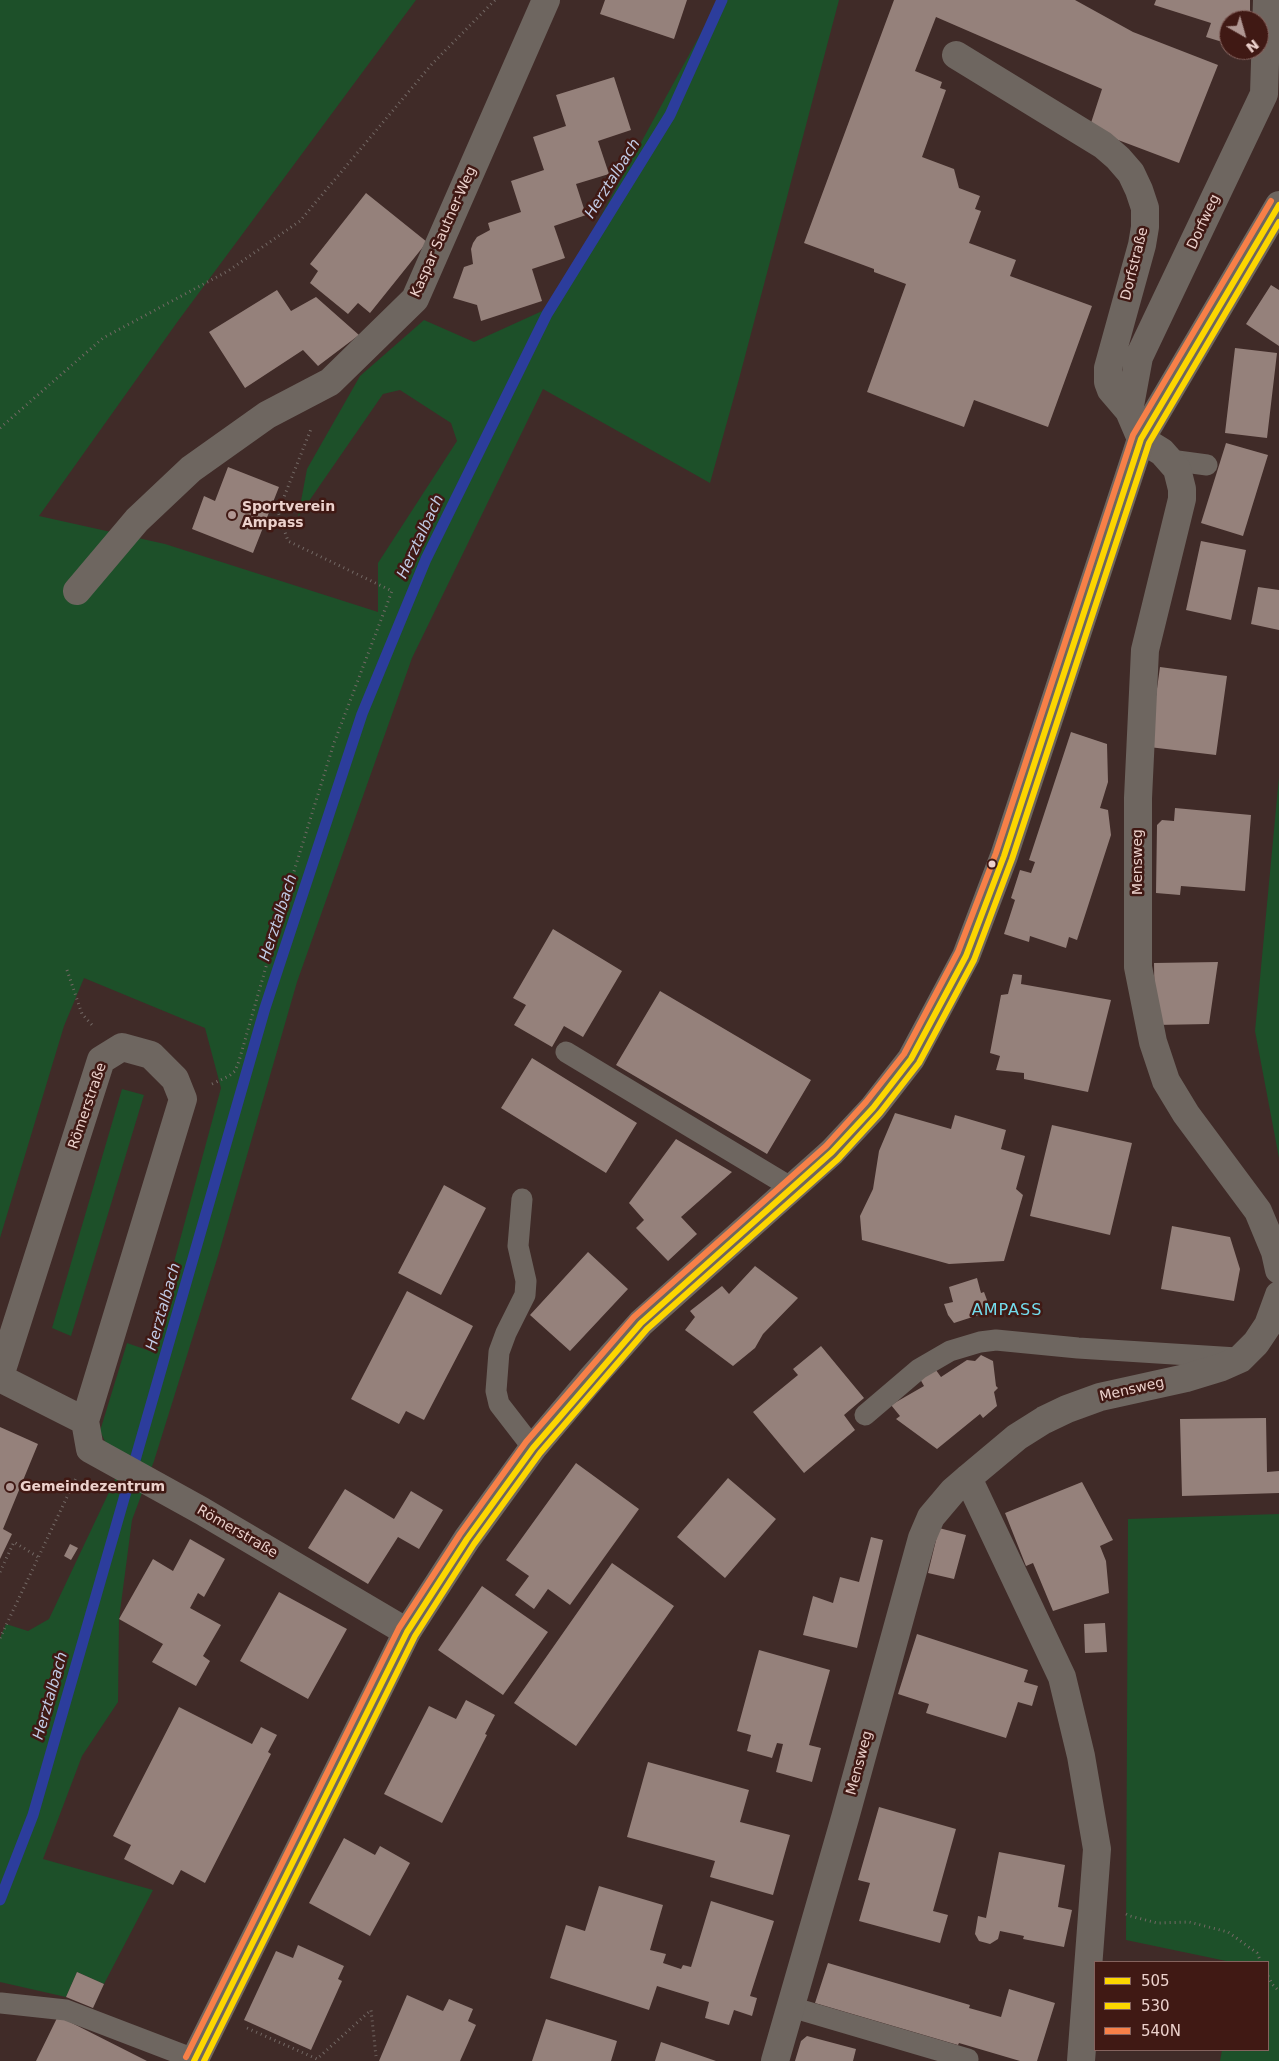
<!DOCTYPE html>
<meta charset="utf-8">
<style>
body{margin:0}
#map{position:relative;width:1279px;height:2061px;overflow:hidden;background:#402b28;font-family:"DejaVu Sans",sans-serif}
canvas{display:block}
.legend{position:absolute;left:1094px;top:1961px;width:175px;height:90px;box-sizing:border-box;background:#401914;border:1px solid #85635e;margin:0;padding:6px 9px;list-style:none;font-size:15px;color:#ecd1cc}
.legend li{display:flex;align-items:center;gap:10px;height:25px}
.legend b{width:25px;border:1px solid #85635e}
.north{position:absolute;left:1219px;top:10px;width:50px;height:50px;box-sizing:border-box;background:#401914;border:1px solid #85635e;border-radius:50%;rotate:142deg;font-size:14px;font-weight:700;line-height:20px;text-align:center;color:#ecd1cc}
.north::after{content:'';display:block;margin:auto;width:18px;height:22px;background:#b09793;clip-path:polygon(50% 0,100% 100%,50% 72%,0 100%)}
</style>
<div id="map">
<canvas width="1279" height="2061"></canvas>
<ul class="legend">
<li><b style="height:6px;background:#fcd600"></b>505</li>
<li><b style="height:6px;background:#fcd600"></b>530</li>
<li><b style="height:6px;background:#f78048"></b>540N</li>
</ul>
<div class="north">N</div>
</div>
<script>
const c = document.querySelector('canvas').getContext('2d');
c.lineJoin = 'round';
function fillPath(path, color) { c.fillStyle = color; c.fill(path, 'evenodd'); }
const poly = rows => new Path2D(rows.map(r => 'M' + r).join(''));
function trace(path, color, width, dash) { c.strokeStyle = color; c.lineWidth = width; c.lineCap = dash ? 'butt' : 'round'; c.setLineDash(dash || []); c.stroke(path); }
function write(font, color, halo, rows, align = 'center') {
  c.font = font + ' "DejaVu Sans",sans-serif'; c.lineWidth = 5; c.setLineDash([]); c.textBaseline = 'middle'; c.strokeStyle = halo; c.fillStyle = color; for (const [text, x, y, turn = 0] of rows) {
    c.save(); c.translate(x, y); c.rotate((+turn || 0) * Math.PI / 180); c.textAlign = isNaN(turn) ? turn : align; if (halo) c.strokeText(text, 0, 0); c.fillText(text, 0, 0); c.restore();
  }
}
const green = poly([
 [0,0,416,0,178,321,39,516,165,544,378,612,378,563,457,441,451,423,400,390,383,394,298,517,307,469,360,376,424,320,474,342,551,307,719,0,839,0,739,379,710,483,543,389,412,658,297,982,218,1256,154,1461,132,1520,119,1619,118,1702,82,1756,43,1859,153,1890,104,1984,77,1972,66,1997,0,1982,0,1638,6,1624,28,1631,49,1619,119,1471,100,1431,127,1343,150,1351,221,1088,205,1028,84,978,64,1026,0,1238],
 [1279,777,1279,1158,1255,1031],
 [122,1089,144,1095,71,1336,52,1328],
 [1279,1514,1279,2061,1220,2061,1222,2050,1268,2050,1268,1962,1231,1962,1126,1940,1128,1519]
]);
const stream = poly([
 [0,1900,33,1815,265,1008,362,714,426,559,547,314,670,115,722,0]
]);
const building = poly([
 [605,0,687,0,674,39,600,14],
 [894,0,1075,0,1133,32,1218,65,1179,163,1089,129,1102,89,936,17,915,71,942,82,940,88,946,90,922,157,954,169,959,188,980,196,975,209,981,211,969,243,1016,260,1010,276,1092,306,1048,427,974,400,964,427,867,392,906,284,874,272,874,269,804,243],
 [1156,0,1250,0,1250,20,1229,20,1229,44,1206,37,1211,23,1154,5],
 [614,77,631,130,598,141,609,174,576,184,586,215,554,226,565,258,532,269,542,301,481,321,477,305,453,298,464,267,473,264,471,249,473,243,477,237,490,230,488,223,521,212,511,181,544,170,533,137,566,126,556,95],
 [366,193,427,242,370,313,358,303,348,314,310,283,318,271,310,264],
 [1271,285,1279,290,1279,346,1246,324],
 [277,290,291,311,316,297,359,335,318,366,303,350,245,388,209,332],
 [1235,348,1277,353,1267,438,1225,433],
 [1226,443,1268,455,1243,536,1201,523],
 [228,467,279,487,253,553,192,529,204,496,215,501],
 [1201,541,1246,550,1231,620,1186,610],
 [1258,587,1279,590,1279,630,1251,624],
 [1160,667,1227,676,1216,755,1149,747],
 [1071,732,1107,744,1108,782,1100,808,1108,810,1111,835,1077,940,1069,937,1066,948,1030,936,1029,942,1004,934,1015,900,1011,898,1020,870,1031,873,1035,862,1029,860],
 [1175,808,1251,815,1245,891,1181,886,1180,895,1156,893,1157,825,1162,820,1174,821],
 [553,929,622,971,583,1037,564,1026,552,1047,514,1025,526,1005,513,998],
 [1218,962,1209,1024,1155,1025,1154,963],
 [1013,974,1022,975,1021,984,1111,1000,1088,1092,1024,1079,1024,1073,996,1070,1000,1056,990,1053,1001,995,1008,994],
 [660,991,811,1080,767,1154,616,1065],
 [532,1058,637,1123,606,1173,501,1108],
 [895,1113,951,1129,955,1115,1006,1130,1001,1149,1025,1156,1016,1189,1023,1195,1004,1261,949,1264,862,1240,860,1216,873,1189,879,1151],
 [1052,1125,1132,1143,1110,1235,1030,1216],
 [676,1139,732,1172,681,1217,697,1234,668,1261,636,1228,644,1220,629,1203],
 [444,1185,486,1208,441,1295,398,1273],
 [1172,1226,1230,1237,1240,1269,1234,1301,1161,1289],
 [588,1252,628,1289,570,1351,530,1315],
 [755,1266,798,1298,763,1334,755,1348,733,1366,685,1330,695,1317,690,1311,722,1286,729,1294],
 [977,1278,981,1293,984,1292,991,1311,954,1323,948,1315,944,1304,953,1302,949,1287],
 [407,1291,473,1326,424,1420,406,1411,399,1424,351,1399],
 [821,1346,864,1398,844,1415,855,1430,804,1473,753,1412,798,1375,793,1369],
 [981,1355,993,1361,996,1386,998,1388,994,1392,997,1406,983,1418,980,1414,937,1449,896,1419,900,1416,891,1405,924,1386,919,1377,933,1366,941,1377,967,1360,975,1361],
 [1266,1418,1267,1472,1279,1471,1279,1493,1182,1496,1180,1419],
 [0,1427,38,1444,3,1529,12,1534,0,1559],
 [576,1463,639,1509,570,1605,548,1589,534,1609,515,1595,529,1576,506,1560],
 [728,1478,776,1519,725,1578,677,1537],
 [1082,1482,1113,1540,1100,1546,1106,1561,1109,1593,1053,1611,1033,1563,1026,1566,1005,1513],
 [345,1489,394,1519,411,1491,443,1510,419,1549,398,1537,368,1584,308,1548],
 [939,1528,966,1535,954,1579,928,1573],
 [871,1537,883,1540,857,1648,803,1635,813,1596,833,1603,840,1577,859,1582],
 [190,1539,225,1559,204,1597,198,1593,190,1608,221,1625,203,1656,210,1661,196,1686,152,1662,163,1644,119,1619,153,1559,173,1571],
 [70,1544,78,1548,71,1560,64,1556],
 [612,1563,674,1606,576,1746,514,1703],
 [482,1586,548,1632,503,1695,438,1650],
 [279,1592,347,1629,308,1699,240,1661],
 [1105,1623,1107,1652,1085,1653,1084,1624],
 [917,1634,1028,1670,1024,1682,1038,1686,1032,1706,1018,1702,1006,1738,926,1713,929,1704,898,1694],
 [759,1650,830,1670,809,1745,821,1748,812,1782,776,1772,783,1744,777,1743,772,1758,747,1751,751,1735,737,1731],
 [466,1700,495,1715,485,1734,487,1735,442,1823,384,1794,429,1706,456,1719],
 [179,1707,252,1744,261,1727,277,1735,268,1752,271,1754,205,1883,181,1870,173,1885,124,1859,131,1845,113,1836],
 [648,1762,749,1790,740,1822,790,1835,773,1895,710,1877,715,1861,627,1837],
 [879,1807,956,1829,933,1911,948,1915,940,1943,859,1921,870,1883,858,1880],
 [344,1838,375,1855,380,1846,410,1863,370,1936,309,1903],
 [999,1852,1065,1865,1058,1907,1072,1910,1064,1947,1023,1939,1024,1936,1000,1931,998,1939,990,1944,979,1941,975,1934,978,1916,986,1918],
 [599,1886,663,1905,650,1950,666,1954,663,1963,681,1969,683,1965,691,1967,711,1901,774,1921,750,1996,757,1998,752,2016,734,2010,729,2025,705,2018,709,2002,657,1986,649,2010,550,1978,566,1925,585,1931],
 [298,1945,344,1966,338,1979,342,1981,311,2050,244,2020,276,1951,293,1958],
 [828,1963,970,2005,969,2008,1001,2017,1009,1989,1055,2003,1037,2061,1020,2061,959,2043,958,2045,815,2003],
 [77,1972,104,1984,93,2008,66,1997],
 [407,1995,443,2011,449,1999,473,2009,468,2021,476,2025,460,2061,379,2061],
 [58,2016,147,2061,36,2061],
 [546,2019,617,2041,611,2061,532,2061],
 [807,2036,856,2049,853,2061,795,2061,801,2041],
 [661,2042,716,2061,655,2061]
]);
const path = poly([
 [0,428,103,338,228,271,300,221,432,64,495,0],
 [67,970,82,1014,93,1026],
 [212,1084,229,1076,235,1071,239,1061,286,897,334,743,392,591,288,541,278,512,311,429],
 [0,1572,14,1542,38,1557],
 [0,1638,76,1478],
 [1126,1914,1130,1916,1157,1923,1189,1922,1228,1932,1257,1953,1261,1962],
 [1268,1976,1272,1984,1279,1991],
 [247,2028,317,2059,371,2010,376,2056]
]);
const service = poly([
 [1170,460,1207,465],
 [566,1052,792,1188],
 [522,1199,518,1246,526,1281,525,1295,506,1333,499,1352,496,1391,499,1404,533,1448],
 [865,1415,919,1369,950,1351,980,1342,996,1340,1078,1348,1237,1358],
 [1,2003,66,2010,194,2059],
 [791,2007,968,2059]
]);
const minor = poly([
 [1267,0,1264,94,1139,357,1129,411,1141,439,1162,452,1177,469,1182,489,1182,499,1145,650,1138,798,1138,967,1153,1042,1166,1081,1186,1114,1258,1211,1275,1252,1279,1270],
 [956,55,1103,145,1118,158,1131,173,1139,190,1145,208,1145,227,1142,245,1108,368,1108,382,1111,390,1129,411],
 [77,591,137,520,191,469,267,415,330,382,415,299,546,0],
 [0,1376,101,1060,122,1047,151,1055,175,1079,183,1099,85,1421,90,1449,202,1511,407,1632],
 [0,1378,85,1421],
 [968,1478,1062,1677,1081,1756,1097,1849,1081,2061],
 [775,2061,845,1818,922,1538,931,1517,953,1491,968,1478,1017,1437,1044,1420,1067,1409,1100,1397,1186,1378,1222,1367,1240,1359,1256,1343,1268,1325,1279,1295]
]);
const tertiary = poly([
 [194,2061,407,1632,467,1539,533,1448,592,1378,641,1323,832,1152,873,1108,911,1059,966,956,1004,856,1141,439,1279,205]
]);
const bus1 = poly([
 [194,2061,407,1632,467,1539,533,1448,641,1323,832,1152,873,1108,911,1059,966,956,1004,856,1141,439,1279,205]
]);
const bus2 = poly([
 [204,2061,415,1636,474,1544,540,1453,647,1329,838,1159,880,1113,919,1063,974,960,1012,859,1149,443,1279,222]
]);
const bus3 = poly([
 [186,2057,399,1628,460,1534,526,1442,634,1317,826,1146,866,1102,904,1054,958,952,996,853,1133,435,1271,201]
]);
const markers = [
 [232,515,5,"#b09793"],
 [992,864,4.5,"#ecd1cc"],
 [10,1487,5,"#b09793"]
];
const streetNames = [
 ["Dorfweg",1204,222,-65],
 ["Kaspar Sautner-Weg",444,232,-66],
 ["Dorfstraße",1135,264,-76],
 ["Mensweg",1138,862,-90],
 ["Römerstraße",88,1106,-71],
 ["Mensweg",1132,1390,-13],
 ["Römerstraße",237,1532,30],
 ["Mensweg",860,1763,-75]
];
const poiNames = [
 ["Sportverein",242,507],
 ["Ampass",242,523],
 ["Gemeindezentrum",20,1487]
];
const waterNames = [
 ["Herztalbach",613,179,-58],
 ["Herztalbach",421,537,-65],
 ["Herztalbach",279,918,-72],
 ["Herztalbach",164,1307,-74],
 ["Herztalbach",51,1696,-74]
];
const quarterNames = [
 ["AMPASS",1007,1311]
];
fillPath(green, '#1d5029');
trace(stream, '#2c3d9c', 11);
fillPath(building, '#95817b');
trace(path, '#736965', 3, [1, 4]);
trace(service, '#6e6660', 21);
trace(minor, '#6e6660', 28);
trace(tertiary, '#6e6660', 28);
trace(bus1, '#fcd600', 6);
trace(bus2, '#fcd600', 6);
trace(bus3, '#f78048', 6);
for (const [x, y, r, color] of markers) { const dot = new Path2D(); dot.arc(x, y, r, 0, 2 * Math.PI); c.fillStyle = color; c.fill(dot); trace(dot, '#401914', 2); }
write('14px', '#ecd1cc', '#401914', streetNames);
write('bold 14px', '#ecd1cc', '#401914', poiNames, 'left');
write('italic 15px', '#c1cbe6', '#401914', waterNames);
c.letterSpacing = '1px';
write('16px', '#73dced', '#401914', quarterNames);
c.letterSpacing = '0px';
</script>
